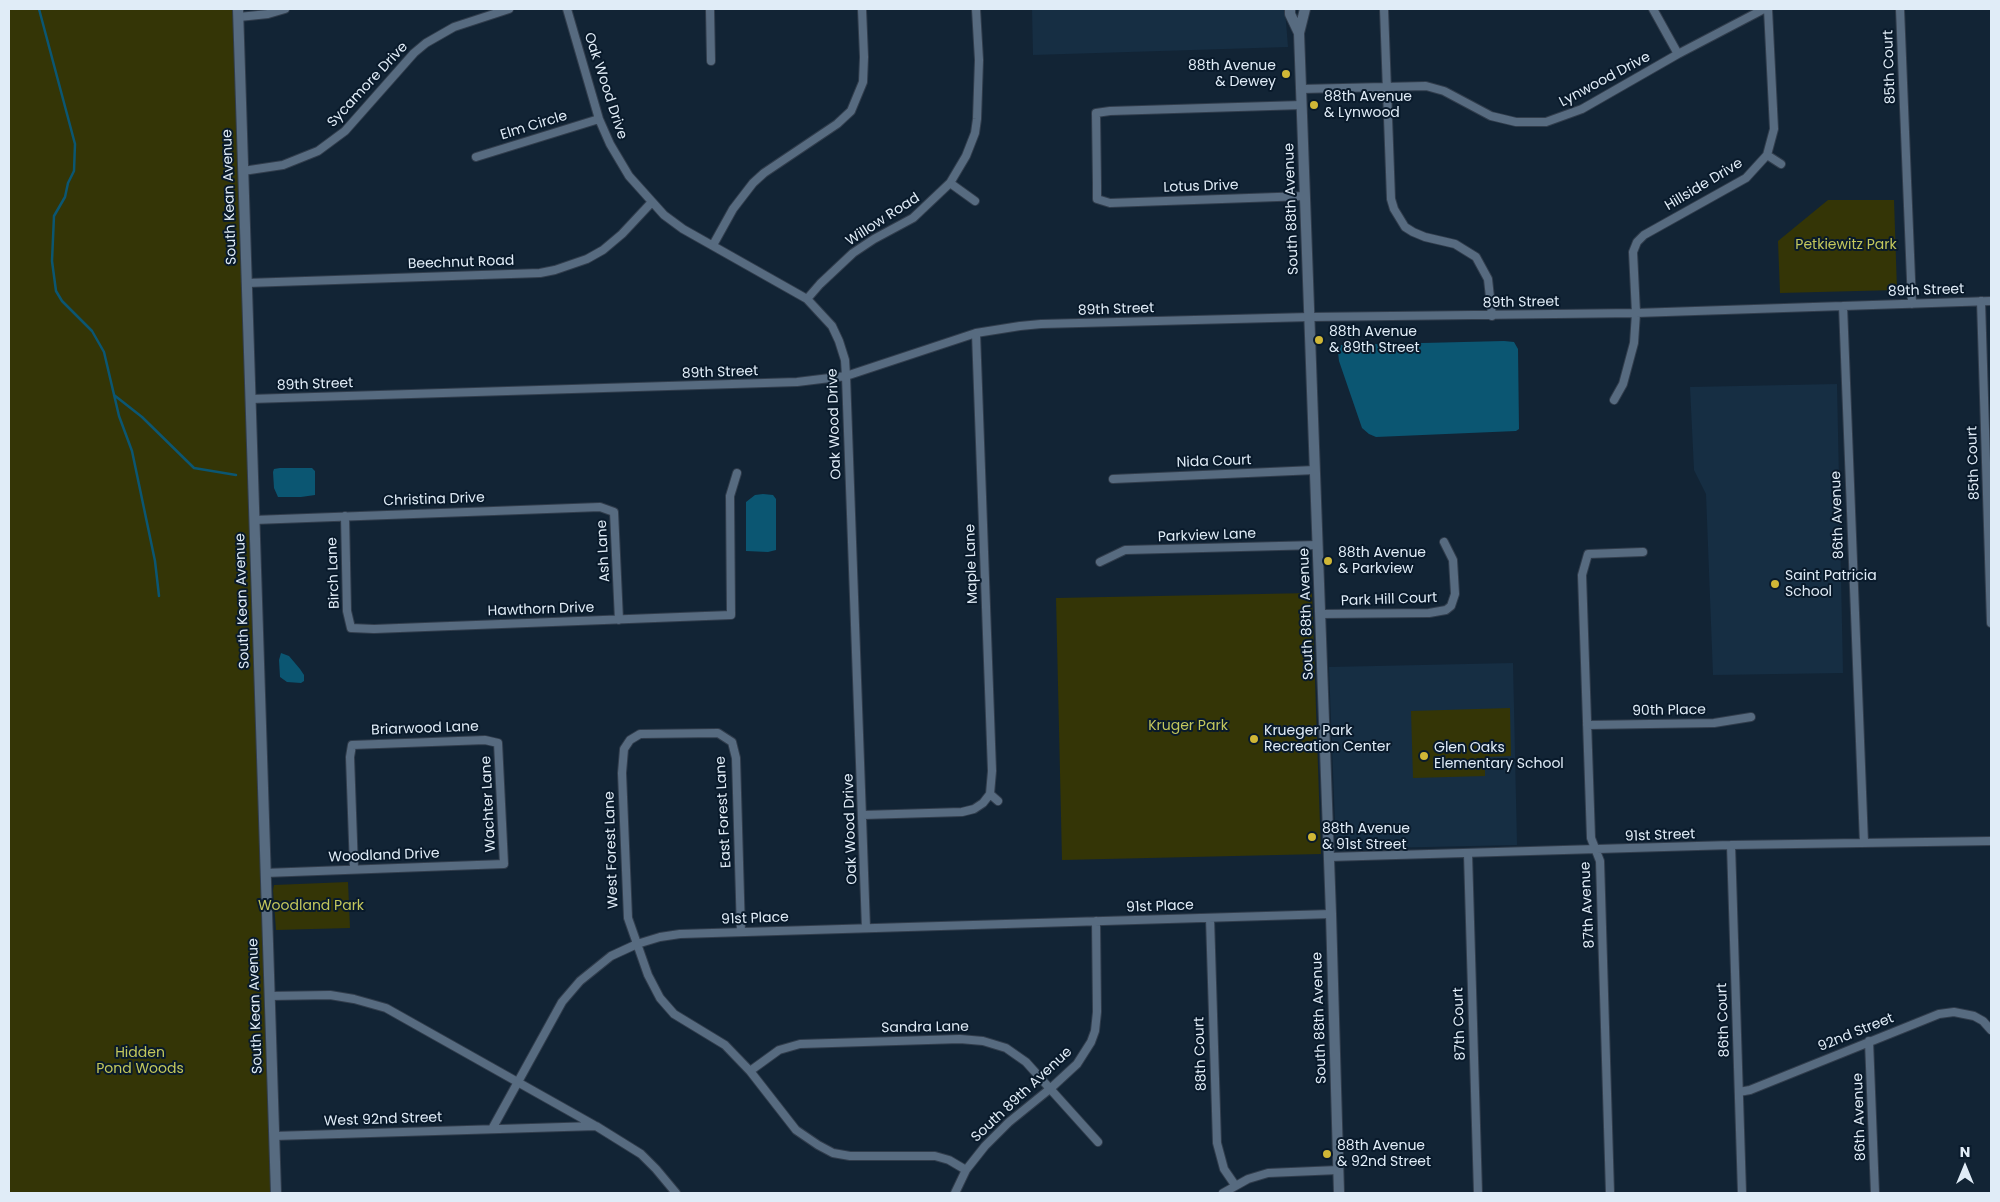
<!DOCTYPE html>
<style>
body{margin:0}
#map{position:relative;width:2000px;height:1202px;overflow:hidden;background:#122435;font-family:Poppins,sans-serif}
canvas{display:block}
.frame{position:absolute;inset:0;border:10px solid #e0ecf7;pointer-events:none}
.north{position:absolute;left:1940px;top:1142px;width:50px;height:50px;-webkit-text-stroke:4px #091a2b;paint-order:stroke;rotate:0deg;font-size:14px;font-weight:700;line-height:20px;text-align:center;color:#e0ecf7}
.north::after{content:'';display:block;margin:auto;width:18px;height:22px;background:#e0ecf7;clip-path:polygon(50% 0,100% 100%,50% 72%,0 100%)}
</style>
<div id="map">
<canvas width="2000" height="1202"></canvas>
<div class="frame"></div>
<div class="north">N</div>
</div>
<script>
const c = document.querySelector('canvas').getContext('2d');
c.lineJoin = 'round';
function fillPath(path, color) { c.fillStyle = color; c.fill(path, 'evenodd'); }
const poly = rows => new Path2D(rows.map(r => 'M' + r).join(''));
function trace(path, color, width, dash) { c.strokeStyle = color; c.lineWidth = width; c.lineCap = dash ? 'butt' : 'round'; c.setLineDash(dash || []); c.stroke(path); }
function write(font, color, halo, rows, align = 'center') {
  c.font = font + ' Poppins,sans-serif'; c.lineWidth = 4; c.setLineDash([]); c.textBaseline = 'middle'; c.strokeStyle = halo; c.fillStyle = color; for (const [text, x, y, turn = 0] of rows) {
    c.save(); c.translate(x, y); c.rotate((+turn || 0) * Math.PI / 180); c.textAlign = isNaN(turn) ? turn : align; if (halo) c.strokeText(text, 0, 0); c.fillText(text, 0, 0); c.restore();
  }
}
const built = poly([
 [1032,9,1285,9,1288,47,1033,55],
 [1837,384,1843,673,1713,675,1706,494,1694,470,1690,387],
 [1513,663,1517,845,1336,849,1329,667]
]);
const green = poly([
 [9,9,237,9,275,1193,9,1193],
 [1828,200,1894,200,1897,290,1780,293,1778,241],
 [1312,593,1321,854,1062,860,1056,598],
 [1510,708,1511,756,1485,757,1485,776,1413,778,1411,711],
 [348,882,350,928,276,930,273,890,274,885]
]);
const water = poly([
 [1504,341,1514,342,1518,349,1519,429,1516,431,1376,437,1369,434,1362,428,1339,361,1338,352,1341,345],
 [280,468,312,468,315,471,315,495,301,497,278,497,274,488,273,472,274,469],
 [763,494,773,495,776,499,776,550,768,552,746,551,746,502,755,495],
 [281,653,289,656,300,669,304,675,304,681,301,683,287,682,280,677,279,660]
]);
const stream = poly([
 [39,9,75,144,74,171,68,183,65,197,54,216,52,261,56,291,62,301,92,331,104,352,119,416,132,451,155,561,159,596],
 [114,395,142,417,194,468,236,475]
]);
const minor = poly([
 [567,9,599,119,610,144,629,176,664,215,683,229,807,299,832,326,839,341,845,360,846,376,866,928],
 [710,9,711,61],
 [1384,9,1391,199,1394,209,1405,227,1413,232,1425,237,1455,244,1476,257,1488,279,1492,316],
 [1653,9,1678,54],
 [1900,9,1912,304],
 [239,17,268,14,285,9],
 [1301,89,1426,86,1444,91,1491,116,1516,122,1546,122,1582,109,1678,54,1764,9],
 [1302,105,1110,111,1096,113,1097,185,1097,199,1110,203,1305,196],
 [1767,155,1781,164],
 [476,157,599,119],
 [243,171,283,165,318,151,345,131,414,53,426,43,454,27,509,9],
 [950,183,975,201],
 [713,245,733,209,753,183,764,173,837,124,851,111,863,82,864,57,862,9],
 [247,283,540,273,555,270,587,259,603,250,622,234,651,203],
 [807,299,820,284,853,253,874,239,913,218,950,183,966,156,975,133,977,119,979,60,976,9],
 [1981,301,1991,623],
 [1843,306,1864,843],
 [976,333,992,771,990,794],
 [250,399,797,382,846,376,976,333,1020,326,1041,324,1310,317,1636,313,1991,301],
 [1614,400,1623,384,1634,343,1636,313,1633,252,1637,242,1644,235,1746,178,1767,155,1774,129,1768,9],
 [1113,479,1315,470],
 [345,516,347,611,351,628,374,629,731,615,730,496,737,473],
 [254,520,600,507,614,512,619,620],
 [1100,562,1125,550,1318,545],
 [1320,614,1429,613,1446,610,1451,606,1455,594,1453,560,1444,542],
 [1587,725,1714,723,1751,717],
 [990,794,998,801],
 [863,815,962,812,974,809,983,803,990,794],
 [1731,845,1742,1193],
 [1468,854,1478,1193],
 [1329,857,1731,845,1991,841],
 [265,873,504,864,498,743,485,740,352,745,350,757,354,869],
 [1210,918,1217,1143,1224,1169,1235,1185],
 [741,932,736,758,732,742,718,733,640,734,630,740,624,749,622,773,628,918,648,975,660,998,674,1014,725,1045,750,1071,796,1130,818,1145,833,1153,850,1156,935,1156,949,1160,966,1170],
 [269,996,330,995,354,999,386,1008,594,1125],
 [1869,1041,1875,1193],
 [750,1071,779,1050,800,1044,960,1039,983,1041,1006,1048,1026,1062,1098,1142],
 [1739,1092,1750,1090,1939,1014,1954,1012,1974,1016,1983,1021,1991,1030],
 [492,1129,562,1002,580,981,611,956,637,944,660,937,680,934,1331,914],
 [274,1136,596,1126,641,1154,656,1169,676,1193],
 [955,1193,966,1170,985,1146,1009,1122,1051,1088,1077,1064,1091,1042,1095,1031,1097,1012,1096,921],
 [1223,1193,1248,1179,1268,1173,1338,1170],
 [1610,1193,1600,861,1591,838,1582,575,1588,554,1643,552]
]);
const tertiary = poly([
 [238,9,276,1193],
 [1290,9,1290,14,1299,33],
 [1305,9,1299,33,1331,914,1339,1193]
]);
const markers = [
 [1286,74,5,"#d0b736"],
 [1314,105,5,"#d0b736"],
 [1319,340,5,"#d0b736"],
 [1328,561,5,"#d0b736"],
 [1775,584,5,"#d0b736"],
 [1254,739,5,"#d0b736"],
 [1424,756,5,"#d0b736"],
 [1312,837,5,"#d0b736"],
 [1327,1154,5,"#d0b736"]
];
const poiNames = [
 ["88th Avenue",1276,66,"right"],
 ["& Dewey",1276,82,"right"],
 ["88th Avenue",1324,97],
 ["& Lynwood",1324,113],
 ["88th Avenue",1329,332],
 ["& 89th Street",1329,348],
 ["88th Avenue",1338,553],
 ["& Parkview",1338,569],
 ["Saint Patricia",1785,576],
 ["School",1785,592],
 ["Krueger Park",1264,731],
 ["Recreation Center",1264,747],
 ["Glen Oaks",1434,748],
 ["Elementary School",1434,764],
 ["88th Avenue",1322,829],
 ["& 91st Street",1322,845],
 ["88th Avenue",1337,1146],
 ["& 92nd Street",1337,1162]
];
const streetNames = [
 ["85th Court",1890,67,-92],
 ["Lynwood Drive",1605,80,-28],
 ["Sycamore Drive",368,85,-47],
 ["Oak Wood Drive",605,86,72],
 ["Elm Circle",534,126,-17],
 ["Hillside Drive",1704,185,-31],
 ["Lotus Drive",1201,187,-2],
 ["South Kean Avenue",230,197,-92],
 ["South 88th Avenue",1292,209,-92],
 ["Willow Road",883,220,-33],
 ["Beechnut Road",461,263,-2],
 ["89th Street",1926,291,-2],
 ["89th Street",1521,303,-1],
 ["89th Street",1116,310,-2],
 ["89th Street",720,373,-2],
 ["89th Street",315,385,-2],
 ["Oak Wood Drive",835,424,-92],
 ["Nida Court",1214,462,-2],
 ["85th Court",1974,463,-92],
 ["Christina Drive",434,500,-2],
 ["86th Avenue",1838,515,-92],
 ["Parkview Lane",1207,536,-2],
 ["Ash Lane",604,551,-93],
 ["Maple Lane",972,564,-92],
 ["Birch Lane",334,573,-92],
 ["Park Hill Court",1389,600,-2],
 ["South Kean Avenue",243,601,-92],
 ["Hawthorn Drive",541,610,-2],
 ["South 88th Avenue",1307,614,-92],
 ["90th Place",1669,711,-1],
 ["Briarwood Lane",425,729,-2],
 ["Wachter Lane",489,804,-93],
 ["East Forest Lane",724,812,-93],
 ["Oak Wood Drive",851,829,-92],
 ["91st Street",1660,836,-2],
 ["West Forest Lane",612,850,-92],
 ["Woodland Drive",384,856,-2],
 ["87th Avenue",1588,905,-93],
 ["91st Place",1160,907,-2],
 ["91st Place",755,919,-2],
 ["South Kean Avenue",256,1006,-92],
 ["South 88th Avenue",1320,1018,-92],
 ["86th Court",1724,1020,-92],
 ["87th Court",1460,1024,-92],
 ["Sandra Lane",925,1028,-1],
 ["92nd Street",1856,1033,-22],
 ["88th Court",1201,1054,-92],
 ["South 89th Avenue",1022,1095,-43],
 ["86th Avenue",1860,1117,-92],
 ["West 92nd Street",383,1120,-2]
];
const parkNames = [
 ["Petkiewitz Park",1846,245],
 ["Kruger Park",1188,726],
 ["Woodland Park",311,906],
 ["Hidden",140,1053],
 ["Pond Woods",140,1069]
];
fillPath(built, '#162e43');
fillPath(green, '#343506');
fillPath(water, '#0b5672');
trace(stream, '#0b5672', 2.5);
trace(minor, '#313d4c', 10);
trace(tertiary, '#313d4c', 12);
trace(minor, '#576b80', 8);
trace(tertiary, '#576b80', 10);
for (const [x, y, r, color] of markers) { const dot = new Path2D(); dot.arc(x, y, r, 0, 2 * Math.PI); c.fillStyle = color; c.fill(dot); trace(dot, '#091a2b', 2); }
write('14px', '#e0ecf7', '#091a2b', poiNames, 'left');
write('14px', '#e0ecf7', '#091a2b', streetNames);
write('14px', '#c3c75c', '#091a2b', parkNames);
</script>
